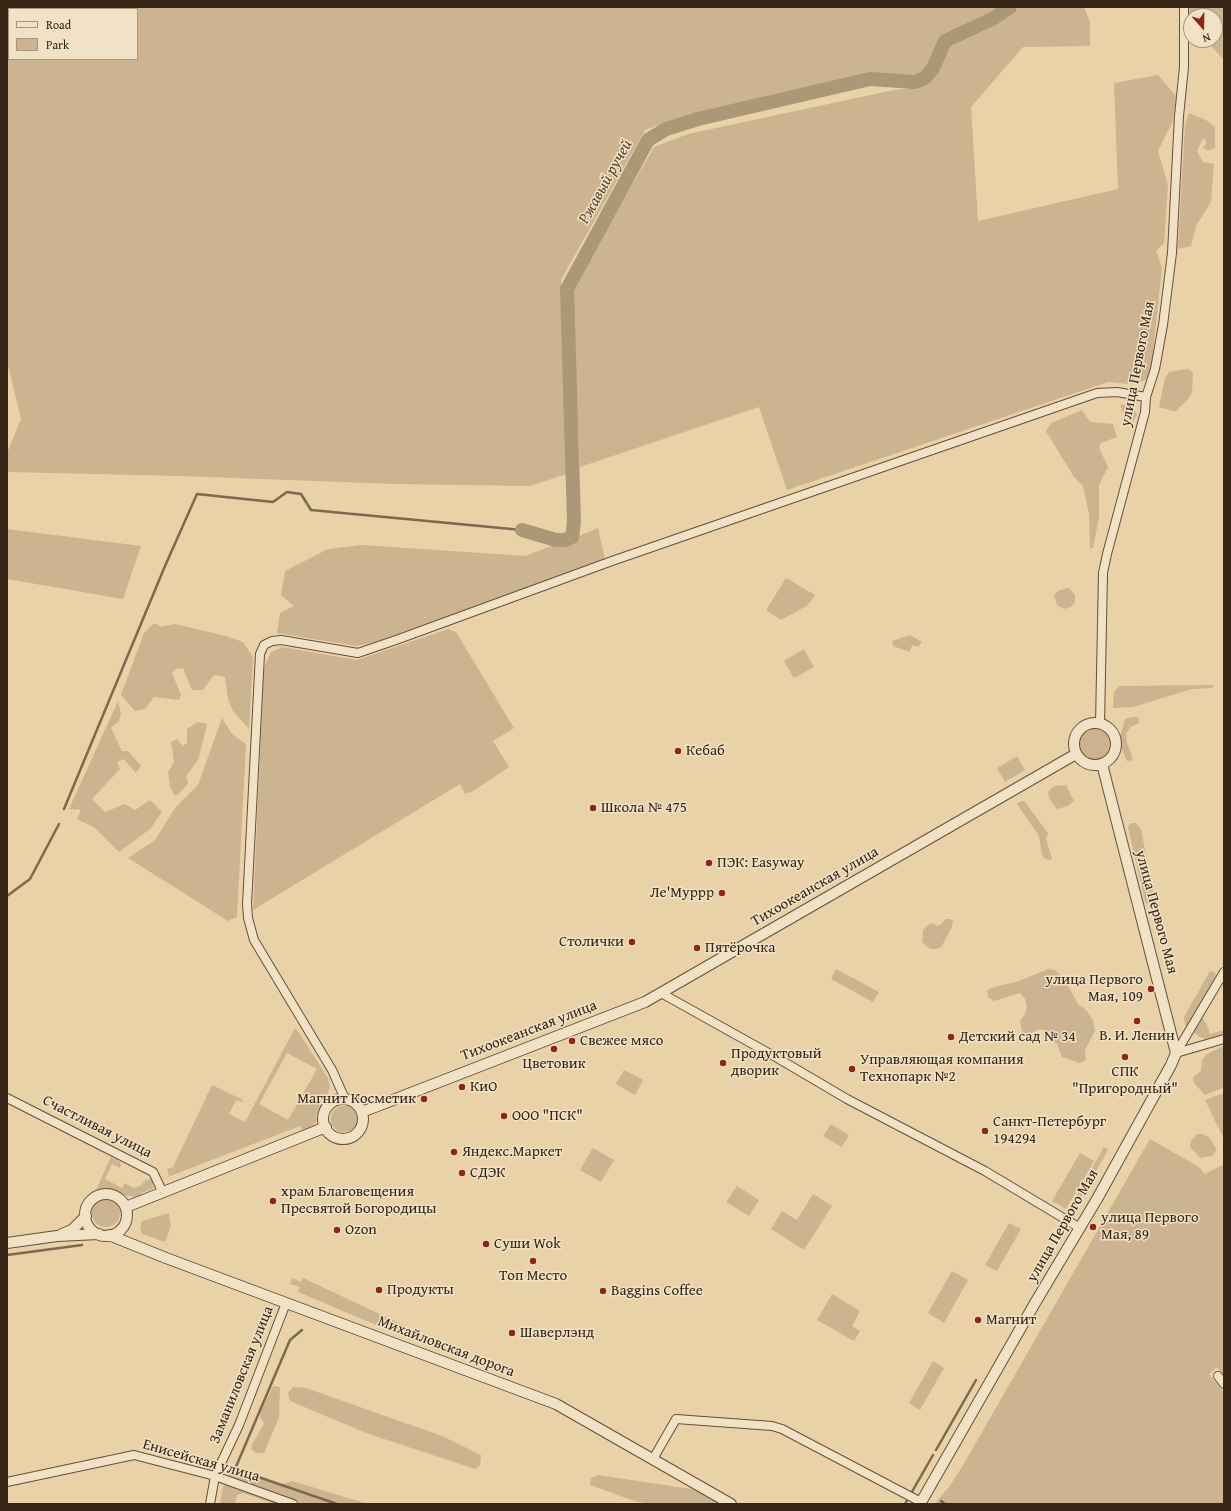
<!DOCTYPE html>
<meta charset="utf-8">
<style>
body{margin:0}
#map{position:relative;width:1231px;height:1511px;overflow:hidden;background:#e9d2a8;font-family:"Gentium Book Plus",serif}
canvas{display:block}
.frame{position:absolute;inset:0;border:8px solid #362415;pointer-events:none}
.legend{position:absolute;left:8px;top:8px;width:130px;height:52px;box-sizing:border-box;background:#f1e2c6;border:1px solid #a6967f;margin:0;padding:5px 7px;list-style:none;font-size:12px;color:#362415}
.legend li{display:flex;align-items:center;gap:8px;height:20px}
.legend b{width:20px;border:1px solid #a6967f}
.north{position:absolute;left:1183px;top:8px;width:40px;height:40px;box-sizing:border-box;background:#f1e2c6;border:1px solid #a6967f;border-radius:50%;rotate:160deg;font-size:11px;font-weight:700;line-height:16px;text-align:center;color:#362415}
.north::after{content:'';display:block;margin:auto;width:14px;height:18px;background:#8f2418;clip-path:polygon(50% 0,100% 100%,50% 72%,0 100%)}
</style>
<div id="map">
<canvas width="1231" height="1511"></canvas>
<div class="frame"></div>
<ul class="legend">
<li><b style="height:5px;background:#f1e2c6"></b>Road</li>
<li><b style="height:11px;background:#cbb48f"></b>Park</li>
</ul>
<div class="north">N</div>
</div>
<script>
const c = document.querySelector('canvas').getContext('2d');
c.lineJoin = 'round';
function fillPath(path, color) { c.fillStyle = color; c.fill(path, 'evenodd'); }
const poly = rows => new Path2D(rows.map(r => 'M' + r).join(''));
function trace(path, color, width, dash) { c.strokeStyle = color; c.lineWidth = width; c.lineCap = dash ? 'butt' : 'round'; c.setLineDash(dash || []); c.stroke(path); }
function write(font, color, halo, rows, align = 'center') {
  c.font = font + ' "Gentium Book Plus",serif'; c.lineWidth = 3; c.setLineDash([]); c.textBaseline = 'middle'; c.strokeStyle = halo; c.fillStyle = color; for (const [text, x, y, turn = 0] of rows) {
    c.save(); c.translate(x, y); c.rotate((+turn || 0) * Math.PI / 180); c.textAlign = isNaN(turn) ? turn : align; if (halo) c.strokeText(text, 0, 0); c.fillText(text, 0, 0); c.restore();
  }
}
const green = poly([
 [7,7,1002,7,990,15,941,38,927,69,918,77,870,75,683,116,645,130,561,280,567,474,530,486,395,484,180,476,7,472,7,453,21,419,7,361],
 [9,9,137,9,137,59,9,59],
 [1019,7,1084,7,1090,22,1090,46,1023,47,971,107,978,221,1118,189,1114,83,1158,75,1176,96,1173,121,1158,151,1168,185,1164,243,1156,251,1162,268,1151,370,1148,378,1141,382,1129,384,1108,382,787,490,759,407,580,467,572,292,586,263,654,147,688,134,894,90,920,87,933,77,949,45,1001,21],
 [1189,7,1224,7,1224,60,1206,40,1215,40,1215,16,1191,16,1191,23,1190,21],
 [1189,113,1206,120,1215,127,1215,148,1208,151,1203,148,1207,142,1203,138,1197,151,1203,162,1214,164,1211,202,1196,226,1191,246,1178,249,1185,125],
 [1189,369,1193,373,1192,392,1189,398,1176,411,1173,411,1159,407,1165,378,1169,372],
 [1126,404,1133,408,1137,415,1133,422,1125,416,1120,405],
 [1082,410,1090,422,1113,424,1117,437,1101,443,1099,448,1108,467,1099,485,1099,517,1093,548,1090,548,1089,514,1083,486,1074,477,1046,431,1051,423],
 [598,528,605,560,372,643,356,646,277,633,280,613,294,606,281,595,285,571,328,549,362,545,525,556,589,532],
 [7,529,141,546,123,599,7,579],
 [786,578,815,595,808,605,781,620,766,610],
 [1069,588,1075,595,1075,602,1071,607,1064,609,1057,605,1054,595,1060,590],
 [153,624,157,624,161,627,175,624,226,636,243,642,253,657,249,729,233,711,228,699,225,677,214,675,203,690,192,690,183,668,176,669,172,673,181,695,179,700,154,697,145,709,135,711,121,695,144,633],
 [448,629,456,632,514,728,493,741,509,767,473,791,465,794,460,784,253,910,264,667,271,652,282,647,357,660],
 [910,635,922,642,918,647,912,645,910,652,893,646,892,641],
 [804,649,814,667,794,678,784,661],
 [1214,685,1212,688,1192,689,1133,707,1113,708,1114,692,1119,686],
 [118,701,121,713,119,721,111,728,122,751,128,751,141,766,136,773,124,759,117,762,120,769,92,799,105,812,125,804,135,810,150,800,162,812,150,829,119,852,94,827,77,819,81,810,69,809],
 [1133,717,1139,718,1139,723,1130,727,1126,734,1127,742,1133,760,1127,761,1121,747,1120,736,1125,719],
 [222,718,232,734,246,744,237,917,228,921,128,858,155,840,175,808,198,785],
 [198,722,207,724,198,760,186,776,188,783,181,792,175,796,170,787,168,772,174,762,171,742,177,739,183,746,187,743,187,729],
 '1078 744a16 16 0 1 1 32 0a16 16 0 1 1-32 0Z',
 [1017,756,1025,770,1005,782,997,768],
 [1066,785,1074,801,1068,806,1057,809,1050,800,1048,792,1054,786],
 [1024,801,1048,833,1046,839,1052,858,1050,860,1045,859,1042,855,1039,836,1017,804,1019,802],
 [1131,823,1136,823,1141,829,1154,897,1154,901,1151,904,1147,904,1145,901,1128,827],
 [946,919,951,919,953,921,952,927,944,942,941,947,936,949,930,949,922,942,923,930,928,925,933,923,937,926,940,925],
 [836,969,879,992,873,1002,831,979],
 [1048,969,1055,970,1063,978,1071,991,1078,1004,1086,1010,1093,1020,1095,1031,1085,1050,1086,1060,1080,1063,1062,1057,1057,1044,1043,1030,1039,1029,1028,1035,1024,1035,1022,1032,1020,1021,1025,1014,1027,1006,1025,999,1020,993,994,1001,988,997,987,990,994,987,1016,982],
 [1210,971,1214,972,1216,975,1197,1009,1207,1025,1210,1034,1224,1030,1224,1034,1205,1039,1199,1037,1185,1025,1184,1017],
 [295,1028,297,1030,328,1078,330,1085,327,1096,319,1107,316,1116,317,1120,313,1127,303,1130,300,1126,160,1180,169,1176,167,1169,173,1167,212,1085,243,1100,242,1102,236,1100,229,1114,245,1122],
 [287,1053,317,1069,288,1120,259,1104],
 [1224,1046,1224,1086,1223,1088,1205,1095,1194,1083,1193,1077,1201,1071,1202,1060,1207,1054],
 [624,1070,643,1080,635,1095,616,1084],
 [1224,1093,1224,1135,1222,1135,1205,1100],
 '331 1119a13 13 0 1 1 26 0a13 13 0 1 1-26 0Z',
 [831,1124,849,1135,842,1147,823,1136],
 [1197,1134,1202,1134,1210,1138,1217,1150,1212,1156,1200,1158,1190,1147,1191,1141],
 [1150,1139,1199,1167,1205,1174,1224,1164,1224,1377,1217,1367,1209,1374,1224,1393,1224,1504,936,1504,937,1501,949,1487,962,1467],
 [1104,1147,1108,1150,1075,1208,1071,1205],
 [593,1148,614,1160,601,1182,580,1170],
 [1080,1153,1094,1161,1066,1209,1052,1201],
 [111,1157,120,1162,121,1165,120,1168,112,1164,105,1179,122,1188,125,1183,133,1188,140,1186,146,1180,153,1179,156,1182,152,1184,154,1188,141,1193,141,1195,136,1197,123,1195,110,1189,99,1189,95,1192],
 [737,1186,759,1200,749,1216,726,1202],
 [813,1194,832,1206,804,1250,771,1229,782,1211,797,1220],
 '92 1213a14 14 0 1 1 28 0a14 14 0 1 1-28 0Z',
 [169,1213,171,1226,165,1242,142,1234,140,1227,142,1221],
 [1009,1223,1021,1229,997,1271,985,1265],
 [952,1271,968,1280,944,1323,928,1313],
 [292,1278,301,1282,303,1278,405,1326,400,1335,298,1292,300,1287,290,1284],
 [832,1294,860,1311,852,1326,860,1331,854,1341,817,1320],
 [933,1361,944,1368,920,1410,909,1403],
 [273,1386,280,1387,279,1417,264,1453,256,1453,251,1449,252,1444,264,1424,260,1417,261,1411],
 [293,1387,306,1388,442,1436,481,1455,480,1465,475,1469,366,1433,290,1401,288,1393],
 [237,1472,279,1485,292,1481,368,1504,274,1504,243,1493,237,1495,235,1504,220,1504,225,1478,230,1473],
 [598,1475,691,1489,714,1498,716,1504,655,1504,638,1502,590,1485,591,1478]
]);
const stream = poly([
 [64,809,165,566,197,494,273,502,287,492,301,494,311,510,522,530],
 [7,896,30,879,59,824],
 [7,1255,82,1245],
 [302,1330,290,1340,235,1469,337,1504],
 [936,1450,976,1380],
 [941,1501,945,1504],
 [905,1504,933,1455]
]);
const river = poly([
 [522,530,556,540,565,540,572,537,574,522,567,289,648,140,666,129,698,119,870,79,915,82,925,78,933,68,945,41,994,18,1010,7]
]);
const minor = poly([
 [1100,724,1103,573,1107,554,1145,412,1146,397,1155,369,1163,325,1172,253,1179,116,1184,67,1184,7],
 [661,993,774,1056,847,1099,985,1171,1080,1228],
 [1176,1053,1224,972],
 [1176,1053,1224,1039],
 [7,1098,153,1172,163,1193],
 [345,1099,332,1070,254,940,248,918,247,904,260,654,264,645,272,641,281,640,358,653,396,640,612,561,1097,393,1117,392,1146,397],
 [1218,1376,1224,1384],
 [653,1459,676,1419,772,1426,782,1429,921,1502],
 [7,1482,134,1455,215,1476,293,1504],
 [210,1504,215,1476,239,1425,286,1303]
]);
const tertiary = poly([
 '1074 744a21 21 0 1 1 42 0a21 21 0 1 1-42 0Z',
 '323 1119a20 20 0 1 1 40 0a20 20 0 1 1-40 0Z',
 [362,1112,645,1002,1076,754],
 '85 1215a21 21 0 1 1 42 0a21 21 0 1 1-42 0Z',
 [126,1207,326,1127],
 [62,1234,72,1230,86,1216],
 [109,1235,166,1258,556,1404,731,1504],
 [7,1243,57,1236,99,1234],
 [920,1504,1035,1303,1097,1199,1171,1065,1176,1053,1102,764]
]);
const markers = [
 [678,751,4,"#8f2418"],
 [593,808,4,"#8f2418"],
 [709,863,4,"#8f2418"],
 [722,893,4,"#8f2418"],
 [632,942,4,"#8f2418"],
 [697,948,4,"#8f2418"],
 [1151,989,4,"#8f2418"],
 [1137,1021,4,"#8f2418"],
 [951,1037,4,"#8f2418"],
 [572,1041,4,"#8f2418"],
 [554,1049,4,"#8f2418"],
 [1125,1057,4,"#8f2418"],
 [723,1063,4,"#8f2418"],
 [852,1069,4,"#8f2418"],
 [462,1087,4,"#8f2418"],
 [424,1099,4,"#8f2418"],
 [504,1116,4,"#8f2418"],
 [985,1131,4,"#8f2418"],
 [454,1152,4,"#8f2418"],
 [462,1173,4,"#8f2418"],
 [273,1201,4,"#8f2418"],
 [1093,1227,4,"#8f2418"],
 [337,1230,4,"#8f2418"],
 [486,1244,4,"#8f2418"],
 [533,1261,4,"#8f2418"],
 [379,1290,4,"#8f2418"],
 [603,1291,4,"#8f2418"],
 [978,1320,4,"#8f2418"],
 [512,1333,4,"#8f2418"]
];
const streetNames = [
 ["улица Первого Мая",1138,364,-79],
 ["Тихоокеанская улица",815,887,-30],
 ["улица Первого Мая",1156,912,75],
 ["Тихоокеанская улица",529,1031,-21],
 ["Счастливая улица",97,1127,27],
 ["улица Первого Мая",1063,1226,-60],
 ["Михайловская дорога",446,1347,21],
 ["Заманиловская улица",242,1375,-68],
 ["Енисейская улица",201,1461,16]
];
const poiNames = [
 ["Кебаб",686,751],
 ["Школа № 475",601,808],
 ["ПЭК: Easyway",717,863],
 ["Ле'Муррр",714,893,"right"],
 ["Столички",624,942,"right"],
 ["Пятёрочка",705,948],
 ["улица Первого",1143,980,"right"],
 ["Мая, 109",1143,997,"right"],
 ["В. И. Ленин",1137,1036,"center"],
 ["Детский сад № 34",959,1037],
 ["Свежее мясо",580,1041],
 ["Продуктовый",731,1054],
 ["дворик",731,1071],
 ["Управляющая компания",860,1060],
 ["Технопарк №2",860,1077],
 ["Цветовик",554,1064,"center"],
 ["СПК",1125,1072,"center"],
 ["\"Пригородный\"",1125,1089,"center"],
 ["КиО",470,1087],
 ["Магнит Косметик",416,1099,"right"],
 ["ООО \"ПСК\"",512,1116],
 ["Санкт-Петербург",993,1122],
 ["194294",993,1139],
 ["Яндекс.Маркет",462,1152],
 ["СДЭК",470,1173],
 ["храм Благовещения",281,1192],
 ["Пресвятой Богородицы",281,1209],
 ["улица Первого",1101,1218],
 ["Мая, 89",1101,1235],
 ["Ozon",345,1230],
 ["Суши Wok",494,1244],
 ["Топ Место",533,1276,"center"],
 ["Продукты",387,1290],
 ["Baggins Coffee",611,1291],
 ["Магнит",986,1320],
 ["Шаверлэнд",520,1333]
];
const waterNames = [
 ["Ржавый ручей",606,182,-61]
];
fillPath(green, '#cbb48f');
trace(stream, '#7d694f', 2.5);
trace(river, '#ac9776', 14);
trace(minor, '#63503a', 10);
trace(tertiary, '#63503a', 12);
trace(minor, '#f1e2c6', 8);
trace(tertiary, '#f1e2c6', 10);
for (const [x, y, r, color] of markers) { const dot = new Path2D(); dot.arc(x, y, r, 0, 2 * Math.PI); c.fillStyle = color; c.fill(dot); trace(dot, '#f1e2c6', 1.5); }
write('15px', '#362415', '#f1e2c6', streetNames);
write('15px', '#362415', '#f1e2c6', poiNames, 'left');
write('italic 16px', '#594632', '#f1e2c6', waterNames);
</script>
